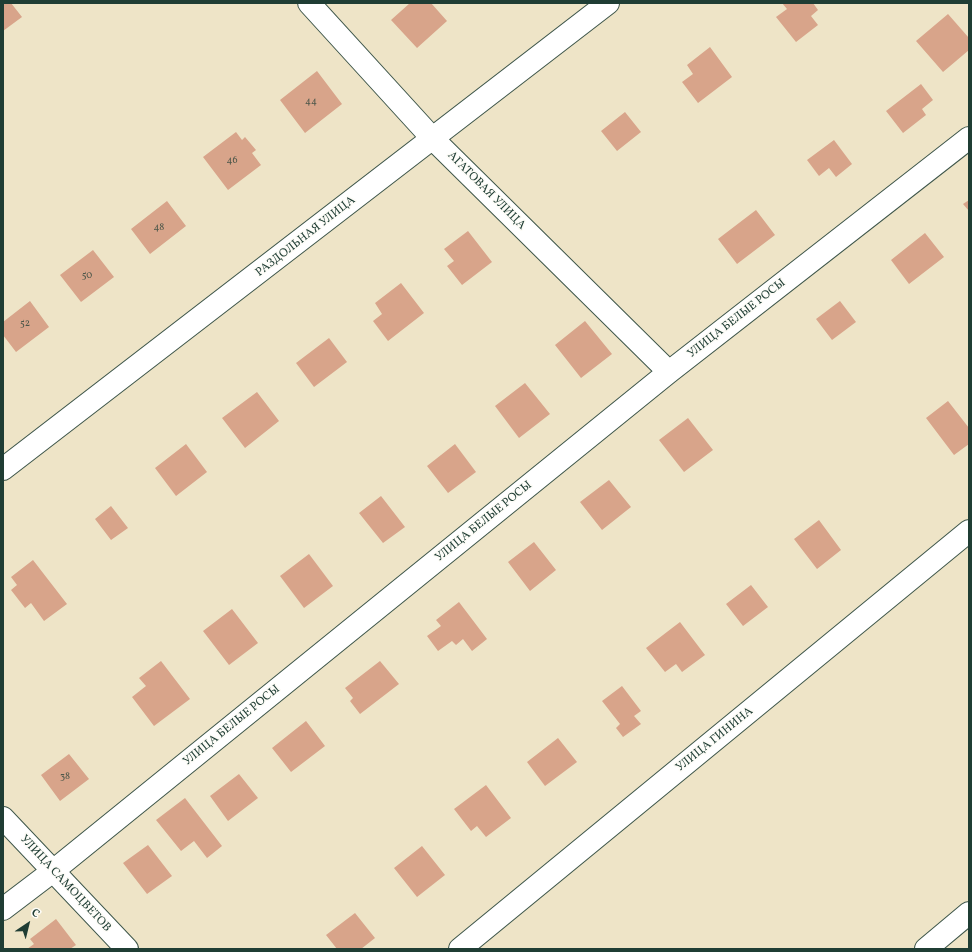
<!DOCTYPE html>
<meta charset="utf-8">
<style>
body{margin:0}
#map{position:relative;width:972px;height:952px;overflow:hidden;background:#eee4c7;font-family:Vollkorn,serif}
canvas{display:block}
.frame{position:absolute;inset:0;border:4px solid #1f3d34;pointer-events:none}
.north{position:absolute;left:8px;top:904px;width:40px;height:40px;-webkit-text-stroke:3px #fdfcf7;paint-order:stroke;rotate:35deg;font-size:11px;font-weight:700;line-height:16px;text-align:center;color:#1f3d34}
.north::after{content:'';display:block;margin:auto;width:14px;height:18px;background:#1f3d34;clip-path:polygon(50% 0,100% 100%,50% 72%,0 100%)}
</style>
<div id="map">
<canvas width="972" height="952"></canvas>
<div class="frame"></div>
<div class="north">С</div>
</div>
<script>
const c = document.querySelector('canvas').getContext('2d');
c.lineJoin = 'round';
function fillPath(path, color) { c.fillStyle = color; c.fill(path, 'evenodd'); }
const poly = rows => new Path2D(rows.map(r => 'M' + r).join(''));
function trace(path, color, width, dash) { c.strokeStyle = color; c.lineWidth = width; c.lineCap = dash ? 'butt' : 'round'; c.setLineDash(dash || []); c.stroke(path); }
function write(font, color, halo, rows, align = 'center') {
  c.font = font + ' Vollkorn,serif'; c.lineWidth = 3; c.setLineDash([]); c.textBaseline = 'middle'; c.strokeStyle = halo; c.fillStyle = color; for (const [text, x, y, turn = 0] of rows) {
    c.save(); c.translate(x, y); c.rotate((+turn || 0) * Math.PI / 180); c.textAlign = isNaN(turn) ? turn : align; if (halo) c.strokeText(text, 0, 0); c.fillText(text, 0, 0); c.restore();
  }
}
const building = poly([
 [3,3,11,3,22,17,3,31],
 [410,3,431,3,447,21,417,48,391,20],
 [782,3,813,3,818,10,811,16,818,25,796,42,776,17,787,9],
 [948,14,969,38,969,50,943,72,916,41],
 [710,47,732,77,698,103,682,82,693,74,687,65],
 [317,71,342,104,305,133,280,100],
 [921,84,933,100,922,109,926,115,903,133,886,111],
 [625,112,641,132,617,151,601,131],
 [236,132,242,140,245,137,256,150,252,153,261,165,228,190,203,157],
 [834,140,852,164,836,177,829,168,819,176,807,160],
 [969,200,969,211,963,204],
 [167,201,186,226,150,254,131,229],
 [756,210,775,235,737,264,718,239],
 [468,231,492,262,462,285,447,266,454,261,444,249],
 [925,233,944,257,909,284,891,260],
 [93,250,114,277,81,302,60,275],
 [401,283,424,313,388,341,373,321,382,314,375,303],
 [30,301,49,327,16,352,3,335,3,322],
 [840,301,856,322,832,340,816,319],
 [585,321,612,354,581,378,555,345],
 [329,338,347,362,314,387,296,363],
 [525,383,550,414,519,438,495,406],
 [257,392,279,421,245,448,222,418],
 [948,401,969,428,969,444,954,455,926,418],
 [688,418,713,450,684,472,659,440],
 [186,444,207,472,176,496,155,468],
 [455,444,476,472,448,493,427,466],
 [609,480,631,507,602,530,580,502],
 [381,496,405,527,383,543,359,513],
 [111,506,128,528,111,540,95,519],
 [819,520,841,550,817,569,794,539],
 [534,542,556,570,530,591,508,562],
 [309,554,333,586,304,608,280,576],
 [33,560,67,604,44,621,31,603,25,608,11,590,17,585,11,577],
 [751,585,768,607,743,626,726,604],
 [459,602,487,639,472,651,463,639,456,645,452,641,438,651,427,636,441,626,436,620],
 [232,609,258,643,229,665,203,631],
 [680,622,705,655,682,672,676,664,665,672,646,648],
 [161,661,190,699,154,726,132,697,146,686,139,678],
 [380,661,399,684,360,714,350,701,353,698,345,688],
 [622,686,641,711,634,716,641,724,623,737,616,728,620,724,602,701],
 [306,721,325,746,291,772,272,748],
 [558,738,577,762,545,786,527,762],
 [69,754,89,779,60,801,41,775],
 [239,774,258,798,228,821,210,796],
 [486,785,511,818,486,837,477,826,471,831,454,809],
 [185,798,222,846,207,858,194,841,181,851,156,820],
 [148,845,172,876,147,894,123,863],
 [422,846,445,875,417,897,394,868],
 [355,913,375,938,361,949,337,949,326,935],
 [56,919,76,945,70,949,27,949,34,944,30,939]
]);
const minor = poly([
 [309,3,433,139,669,372],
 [3,469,608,3],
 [3,818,127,949],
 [3,909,53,871,669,372,969,138],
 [460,949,969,531]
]);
const major = poly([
 [926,949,969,913]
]);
const numberNames = [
 ["44",311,102],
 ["46",232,161],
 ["48",159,228],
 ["50",87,276],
 ["52",25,324],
 ["38",65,777]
];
const streetNames = [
 ["АГАТОВАЯ УЛИЦА",486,191,45],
 ["РАЗДОЛЬНАЯ УЛИЦА",306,237,-38],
 ["УЛИЦА БЕЛЫЕ РОСЫ",737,319,-38],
 ["УЛИЦА БЕЛЫЕ РОСЫ",484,522,-39],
 ["УЛИЦА БЕЛЫЕ РОСЫ",232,726,-39],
 ["УЛИЦА ГИНИНА",715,740,-39],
 ["УЛИЦА САМОЦВЕТОВ",65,884,47]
];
fillPath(building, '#d8a48a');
trace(minor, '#3e564a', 24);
trace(major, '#3e564a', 24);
trace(minor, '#fff', 22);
trace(major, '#fff', 22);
write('10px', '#4d574a', null, numberNames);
write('12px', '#1f3d34', '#fdfcf7', streetNames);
</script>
